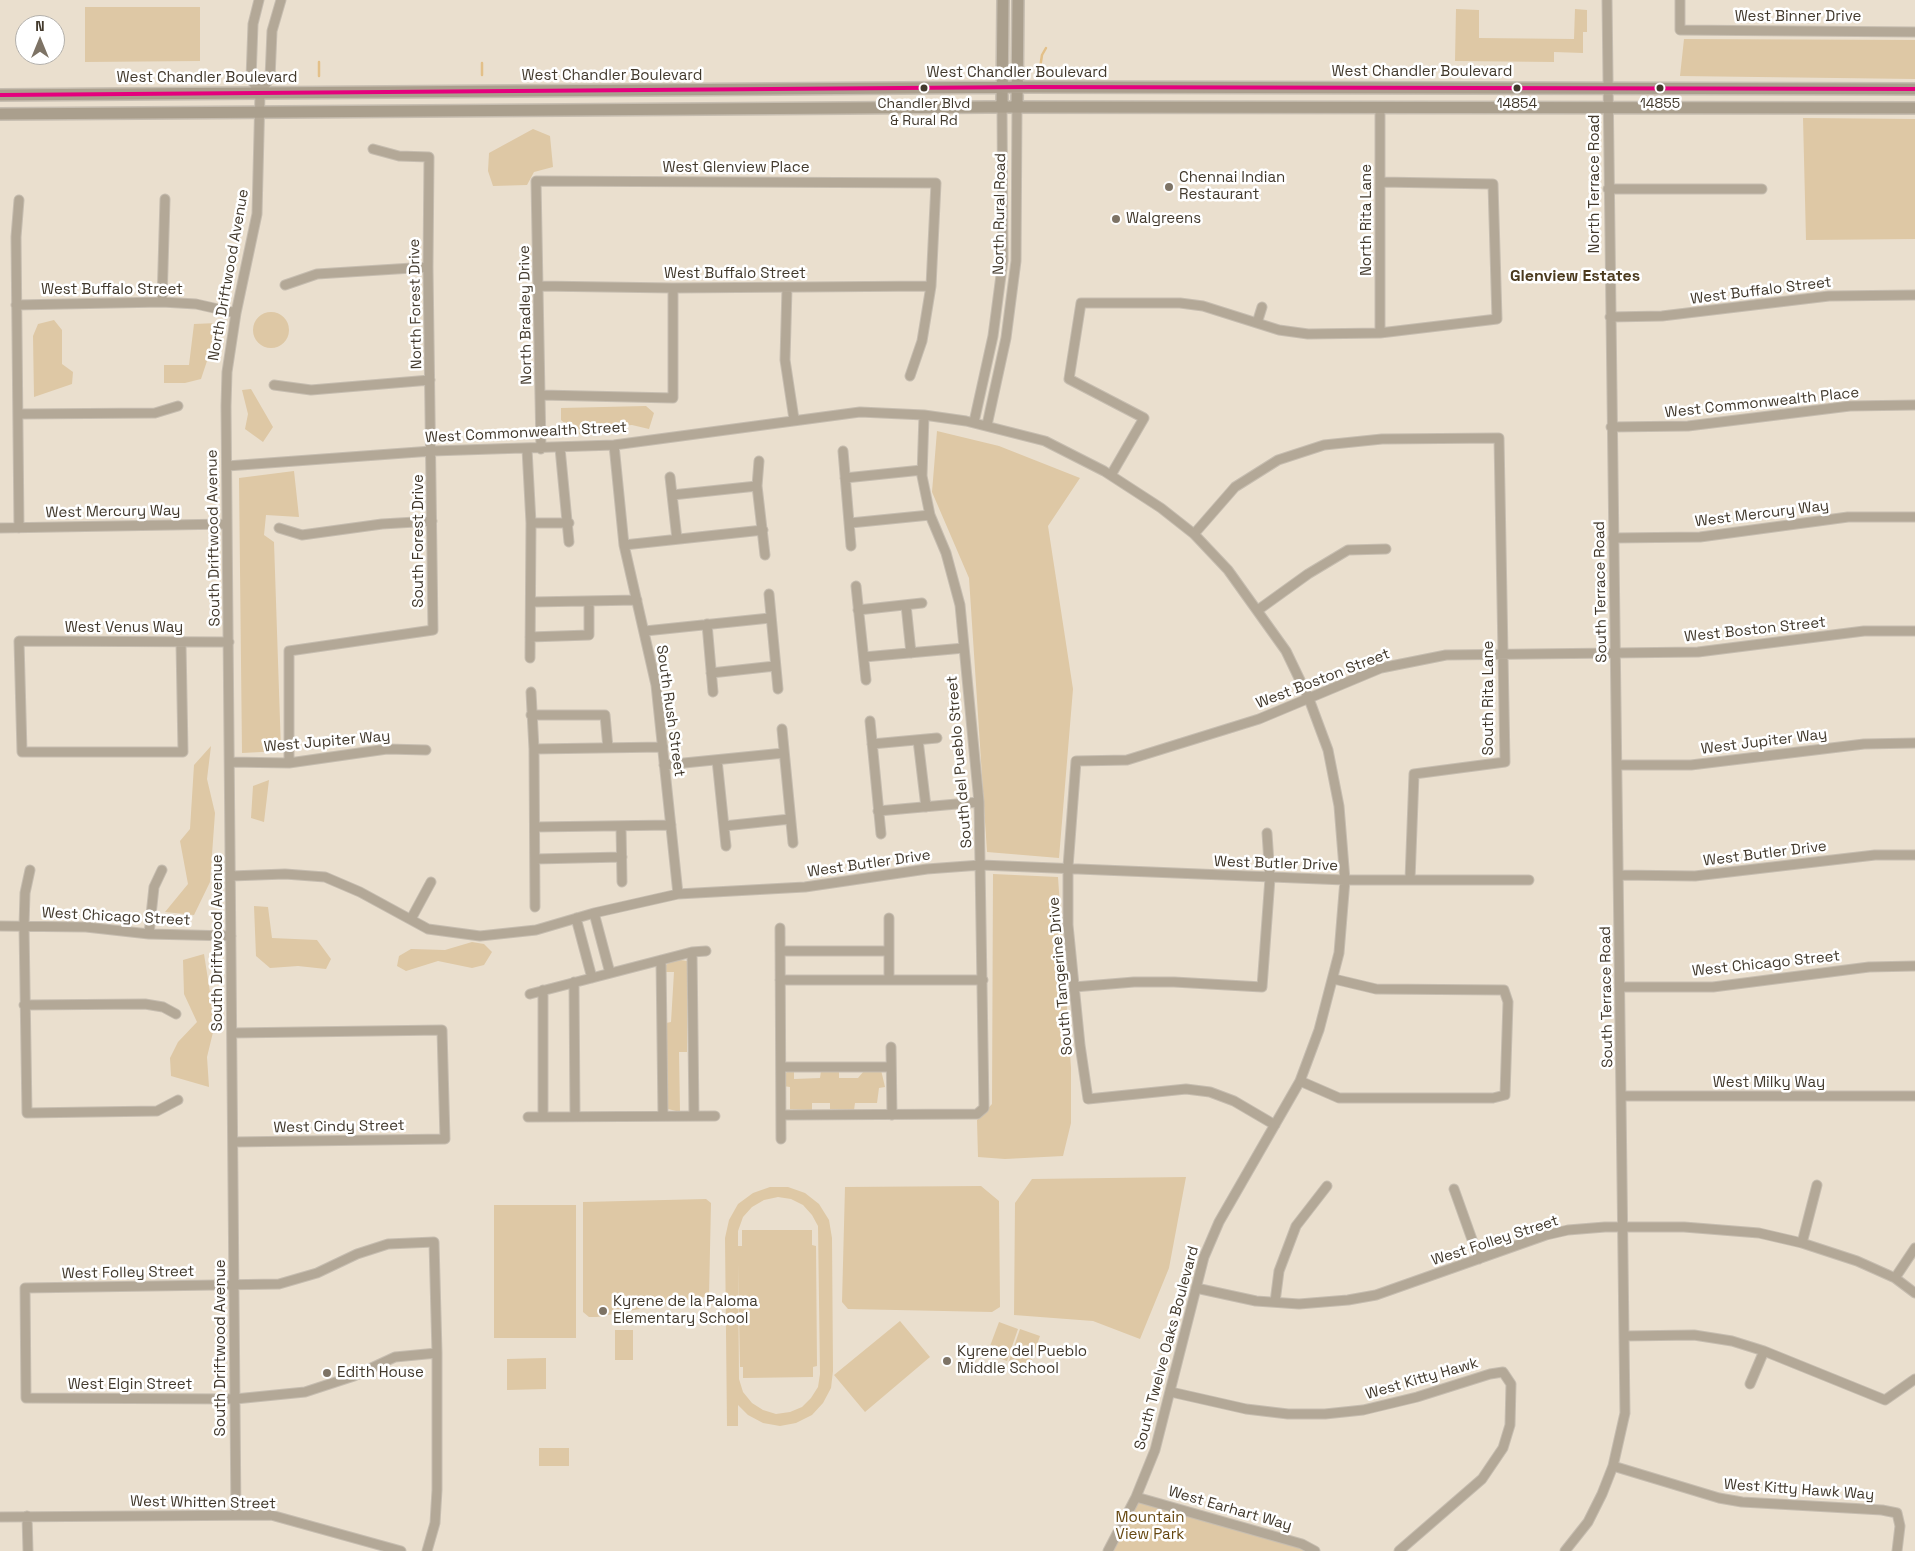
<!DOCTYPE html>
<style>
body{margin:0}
#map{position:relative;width:1915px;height:1551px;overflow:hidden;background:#eadfce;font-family:"Space Grotesk",sans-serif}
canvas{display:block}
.north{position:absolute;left:15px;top:15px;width:50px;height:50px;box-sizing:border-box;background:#fff;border:1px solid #b3b0ab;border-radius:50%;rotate:0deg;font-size:14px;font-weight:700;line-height:20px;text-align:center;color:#42392c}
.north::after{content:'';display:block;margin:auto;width:18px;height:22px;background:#7d7365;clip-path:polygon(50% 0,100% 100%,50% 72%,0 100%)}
</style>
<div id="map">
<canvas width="1915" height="1551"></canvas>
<div class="north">N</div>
</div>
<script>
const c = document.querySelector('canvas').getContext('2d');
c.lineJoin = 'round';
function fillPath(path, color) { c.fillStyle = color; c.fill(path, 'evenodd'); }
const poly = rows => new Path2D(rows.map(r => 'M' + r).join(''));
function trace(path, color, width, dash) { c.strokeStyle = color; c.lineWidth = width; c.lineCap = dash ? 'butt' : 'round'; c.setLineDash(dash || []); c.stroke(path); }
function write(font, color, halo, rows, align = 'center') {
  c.font = font + ' "Space Grotesk",sans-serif'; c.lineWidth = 5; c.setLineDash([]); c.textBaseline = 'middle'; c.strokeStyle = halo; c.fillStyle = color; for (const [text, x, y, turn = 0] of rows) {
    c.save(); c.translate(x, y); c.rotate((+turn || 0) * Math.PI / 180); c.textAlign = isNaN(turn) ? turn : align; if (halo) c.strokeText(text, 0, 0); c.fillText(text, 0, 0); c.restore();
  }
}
const green = poly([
 [85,7,200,7,200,61,85,62],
 [1456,9,1479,10,1479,38,1574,39,1575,9,1587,10,1587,32,1583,32,1583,53,1554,52,1554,62,1455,61],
 [1684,39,1915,40,1915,79,1680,76],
 [1803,118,1915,119,1915,239,1806,240],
 [533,129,550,136,553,167,534,172,527,185,493,186,488,171,489,153],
 '253 330a18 18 0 1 1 36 0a18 18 0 1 1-36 0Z',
 [54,320,62,330,62,364,73,372,72,384,34,397,33,336,38,324],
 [217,323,216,334,201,379,185,383,164,383,164,365,189,365,194,324],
 [251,389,273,427,263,442,245,429,248,414,242,390],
 [646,406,654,413,649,429,632,425,592,428,578,435,561,420,561,408],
 [937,431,999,446,1080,478,1048,526,1073,689,1059,858,987,852,969,578,932,492],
 [294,471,299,517,266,515,264,535,274,542,281,751,242,753,239,478],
 [211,746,207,779,215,813,210,882,194,915,165,912,188,884,180,841,190,829,194,765],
 [269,780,264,822,251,818,253,786],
 [993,874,1058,877,1071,1068,1071,1123,1063,1156,1005,1159,978,1157,977,1120,992,1104],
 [254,906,268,907,272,938,317,940,331,959,326,969,298,966,270,968,256,956],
 [472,942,484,944,492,952,484,965,472,968,438,961,406,971,397,966,399,956,411,949,445,950],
 [204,954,215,1024,207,1057,209,1087,171,1076,170,1058,178,1042,197,1022,184,994,183,960],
 [674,959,687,961,687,1052,679,1052,680,1112,664,1108,666,1023,671,1022,674,972,665,972,666,965],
 [789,1070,794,1072,794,1079,820,1078,821,1071,839,1072,839,1078,858,1078,864,1071,881,1070,885,1087,879,1088,877,1103,855,1103,854,1110,830,1109,830,1103,812,1103,812,1110,790,1109,790,1087,783,1086,783,1076],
 [1186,1177,1169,1268,1140,1339,1093,1321,1014,1315,1015,1203,1032,1179],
 [981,1186,999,1201,1000,1307,992,1312,848,1309,842,1302,845,1187],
 [770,1187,788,1187,805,1193,819,1204,829,1220,832,1238,833,1371,831,1388,823,1403,812,1415,796,1423,780,1426,763,1423,748,1415,738,1405,738,1426,727,1426,725,1238,729,1220,738,1204,753,1193],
 [778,1197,791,1199,803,1205,812,1215,818,1226,820,1374,818,1387,811,1398,802,1407,790,1412,776,1414,763,1410,752,1403,743,1392,739,1379,738,1264,740,1367,743,1367,743,1378,813,1377,813,1367,817,1366,816,1246,812,1245,812,1230,742,1230,742,1246,738,1246,738,1231,743,1217,752,1207,764,1200],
 [706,1199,711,1203,709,1296,597,1317,589,1317,583,1312,583,1202],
 [494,1205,576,1205,576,1338,494,1338],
 [900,1321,930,1357,865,1412,834,1375],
 [999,1322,1018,1329,1007,1361,987,1354],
 [1020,1329,1040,1336,1029,1368,1009,1361],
 [615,1330,633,1330,633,1360,615,1360],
 [546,1358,546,1389,507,1390,507,1359],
 [539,1448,569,1448,569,1466,539,1466],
 [1136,1497,1315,1551,1108,1551]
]);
const stream = poly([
 [319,62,319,76],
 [482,63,482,75],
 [1039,75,1042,55,1046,48]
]);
const minor = poly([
 [259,0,253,24,251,79,260,93],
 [1680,0,1680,30,1915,32],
 [260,93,270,78,272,31,281,0],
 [1380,108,1380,333],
 [1608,189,1762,189],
 [285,285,317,274,428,267],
 [539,286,673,288,931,286],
 [787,288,785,360,794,419],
 [162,302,165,199],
 [16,305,162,302,196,304,236,313],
 [1610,317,1662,316,1829,296,1915,295],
 [1257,323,1262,307],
 [274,385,311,390,430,380],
 [541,395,673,398,673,288],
 [19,414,155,413,178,406],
 [974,422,993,336,1003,260,1002,107],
 [987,425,1006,338,1016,261,1017,107],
 [1611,427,1688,426,1850,406,1915,405],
 [614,445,624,545,656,685,678,894],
 [560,448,569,542],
 [527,449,531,523,530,658],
 [541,449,536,181,936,183,931,286,922,341,910,376],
 [843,451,851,546],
 [759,461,757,486,765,555],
 [227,466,432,451,614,445,860,412,924,415,966,421,1045,441,1104,471,1161,508,1194,534,1228,570,1286,651,1309,699,1328,750,1339,806,1345,880,1339,953,1319,1030,1300,1081,1219,1222,1204,1257,1155,1450,1136,1497,1108,1551],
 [1111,475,1144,418,1069,379,1081,303,1180,303,1203,306,1279,330,1308,334,1380,333,1497,319,1493,184,1381,182],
 [670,477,677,539],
 [845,478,922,470],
 [672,495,757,486],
 [531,523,569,523],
 [850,523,930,515],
 [0,528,227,524],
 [19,528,16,237,19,200],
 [279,528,302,535,382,524,432,521],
 [1194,534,1235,487,1278,460,1324,445,1382,439,1499,438,1505,762,1414,774,1410,880],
 [1613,538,1700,537,1848,517,1915,517],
 [624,545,763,530],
 [856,586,866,680],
 [769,594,778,689],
 [532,602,637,600],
 [906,605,911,653],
 [858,610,922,603],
 [1258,610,1308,574,1348,550,1386,549],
 [707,624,713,692],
 [645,631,770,618],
 [530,637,589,635,589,601],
 [181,643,183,752,22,752,19,641,229,642],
 [864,657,964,648],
 [711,673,775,666],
 [531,692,534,749,535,907],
 [531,715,605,715,608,748],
 [870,721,881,834],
 [782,729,793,843],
 [918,740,926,807],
 [872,744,937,738],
 [534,749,663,747],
 [717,760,726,846],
 [230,762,289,763,387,749,426,750],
 [289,763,289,651,433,630,428,267,429,157,399,156,373,149],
 [664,765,784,753],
 [1617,765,1691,765,1864,744,1915,743],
 [878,811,979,802],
 [621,826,622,882],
 [724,826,790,819],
 [535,827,671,825],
 [535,859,622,857],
 [30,870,25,893,24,926,27,1113,157,1111,178,1100],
 [1619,875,1695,876,1875,855,1915,855],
 [231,876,285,874,325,877,360,892,428,929,480,936,536,930,594,913,678,894,805,887,927,869,981,865,1345,880,1529,880],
 [594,913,610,973],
 [576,918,592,978],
 [889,918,889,980],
 [411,919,431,882],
 [0,926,86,927,149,934,231,936],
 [780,928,781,1139],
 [149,934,154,887,162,870],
 [780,951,889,951],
 [692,952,694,1116],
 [661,960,663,1116],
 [780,980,983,980],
 [574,982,575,1116],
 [1074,987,1134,982,1174,982,1262,987,1270,878,1267,833],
 [1621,987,1713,987,1869,967,1915,966],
 [543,990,543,1117],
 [530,994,692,952,706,951],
 [24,1005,145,1004,163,1007,176,1014],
 [232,1033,442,1030,445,1139,233,1142],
 [891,1047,892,1115],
 [781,1067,891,1067],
 [1300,1081,1339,1098,1493,1098,1505,1095,1508,1002,1504,990,1376,989,1334,979],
 [1622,1096,1915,1096],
 [781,1115,977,1114,984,1108,979,802,960,605,946,553,930,515,922,476,924,415],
 [528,1117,715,1116],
 [1275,1125,1234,1101,1210,1092,1186,1089,1088,1099,1080,1045,1068,925,1068,867,1076,761,1127,760,1259,719,1381,668,1446,655,1698,652,1864,631,1915,631],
 [1454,1189,1479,1259],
 [1802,1243,1817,1185],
 [1895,1278,1915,1248],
 [1196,1288,1256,1301,1299,1304,1348,1300,1376,1295,1546,1235,1568,1230,1605,1227,1684,1227,1759,1233,1802,1243,1857,1261,1895,1278,1915,1293],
 [1275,1302,1279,1271,1296,1226,1327,1186],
 [1625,1336,1694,1335,1732,1341,1764,1351,1885,1400,1915,1379],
 [1750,1384,1764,1351],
 [1171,1392,1246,1409,1288,1414,1325,1414,1363,1410,1417,1397,1490,1374,1503,1372,1511,1384,1510,1425,1503,1448,1482,1479,1399,1551],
 [1613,1466,1719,1498,1742,1502,1882,1510,1897,1513,1900,1526,1897,1551],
 [1136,1497,1302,1544,1315,1551],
 [236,1514,226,406,227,372,236,313,257,214,260,93],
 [27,1516,28,1551],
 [0,1517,271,1515,401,1551],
 [427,1551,435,1523,437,1490,437,1353,434,1242,388,1244,357,1254,317,1273,279,1284,25,1288,26,1398,235,1399,305,1392,354,1376,395,1357,437,1353],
 [1565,1551,1588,1522,1602,1494,1613,1466,1625,1413,1607,0]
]);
const major = poly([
 [0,95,1030,87,1915,89],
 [1002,107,1003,0],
 [1017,107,1018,0],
 [0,114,988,107,1915,108]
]);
const bus1 = poly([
 [0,95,1030,87,1915,89]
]);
const markers = [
 [924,88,4.5,"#42392c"],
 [1517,88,4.5,"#42392c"],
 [1660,88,4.5,"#42392c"],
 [1169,187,5,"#7d7365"],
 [1116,219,5,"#7d7365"],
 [603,1311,5,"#7d7365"],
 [947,1361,5,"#7d7365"],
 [327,1373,5,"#7d7365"]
];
const busNames = [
 ["Chandler Blvd",924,104],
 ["& Rural Rd",924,121],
 ["14854",1517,104],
 ["14855",1660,104]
];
const streetNames = [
 ["West Binner Drive",1798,17],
 ["West Chandler Boulevard",1422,72],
 ["West Chandler Boulevard",1017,73],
 ["West Chandler Boulevard",612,76],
 ["West Chandler Boulevard",207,78],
 ["West Glenview Place",736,168],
 ["North Terrace Road",1595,184,-90],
 ["North Rural Road",1000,214,-89],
 ["North Rita Lane",1367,220,-90],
 ["West Buffalo Street",735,274],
 ["North Driftwood Avenue",229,275,-80],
 ["West Buffalo Street",112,290],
 ["West Buffalo Street",1761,291,-7],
 ["North Forest Drive",416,304,-91],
 ["North Bradley Drive",526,315,-91],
 ["West Commonwealth Place",1762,403,-6],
 ["West Commonwealth Street",526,433,-3],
 ["West Mercury Way",113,512,-1],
 ["West Mercury Way",1762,514,-7],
 ["South Driftwood Avenue",214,538,-91],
 ["South Forest Drive",419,541,-90],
 ["South Terrace Road",1601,592,-91],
 ["West Venus Way",124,628],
 ["West Boston Street",1755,630,-6],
 ["West Boston Street",1323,679,-21],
 ["South Rita Lane",1489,698,-90],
 ["South Rush Street",670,711,82],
 ["West Jupiter Way",327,742,-5],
 ["West Jupiter Way",1764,742,-7],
 ["South del Pueblo Street",960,762,-95],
 ["West Butler Drive",1765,854,-7],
 ["West Butler Drive",869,864,-8],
 ["West Butler Drive",1276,864,2],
 ["West Chicago Street",116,917,3],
 ["South Driftwood Avenue",218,943,-90],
 ["West Chicago Street",1766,964,-6],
 ["South Tangerine Drive",1061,976,-95],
 ["South Terrace Road",1607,997,-91],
 ["West Milky Way",1769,1083],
 ["West Cindy Street",339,1127,-1],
 ["West Folley Street",1495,1241,-18],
 ["West Folley Street",128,1273,-1],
 ["South Driftwood Avenue",221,1348,-90],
 ["South Twelve Oaks Boulevard",1167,1348,-75],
 ["West Kitty Hawk",1422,1379,-16],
 ["West Elgin Street",130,1385],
 ["West Kitty Hawk Way",1799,1490,4],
 ["West Whitten Street",203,1503,1],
 ["West Earhart Way",1230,1509,16]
];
const poiNames = [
 ["Chennai Indian",1179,178],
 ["Restaurant",1179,195],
 ["Walgreens",1126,219],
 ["Kyrene de la Paloma",613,1302],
 ["Elementary School",613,1319],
 ["Kyrene del Pueblo",957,1352],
 ["Middle School",957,1369],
 ["Edith House",337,1373]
];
const parkNames = [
 ["Mountain",1150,1518],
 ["View Park",1150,1535]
];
const neighbourhoodNames = [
 ["Glenview Estates",1575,277]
];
fillPath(green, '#dec8a5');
trace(stream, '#e3c089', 2.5);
trace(minor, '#c6bdb0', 11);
trace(major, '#c6bdb0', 14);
trace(minor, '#b3a897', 9);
trace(major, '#aa9f8d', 11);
trace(bus1, '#e5007d', 4);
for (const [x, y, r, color] of markers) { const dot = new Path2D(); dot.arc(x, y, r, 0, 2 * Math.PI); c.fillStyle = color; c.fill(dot); trace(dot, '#fff', 2); }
write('14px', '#42392c', '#fff', busNames);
write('15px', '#42392c', '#fff', streetNames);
write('15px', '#42392c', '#fff', poiNames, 'left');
write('15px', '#664710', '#fff', parkNames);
write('bold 16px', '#4b3a1e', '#fff', neighbourhoodNames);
</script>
